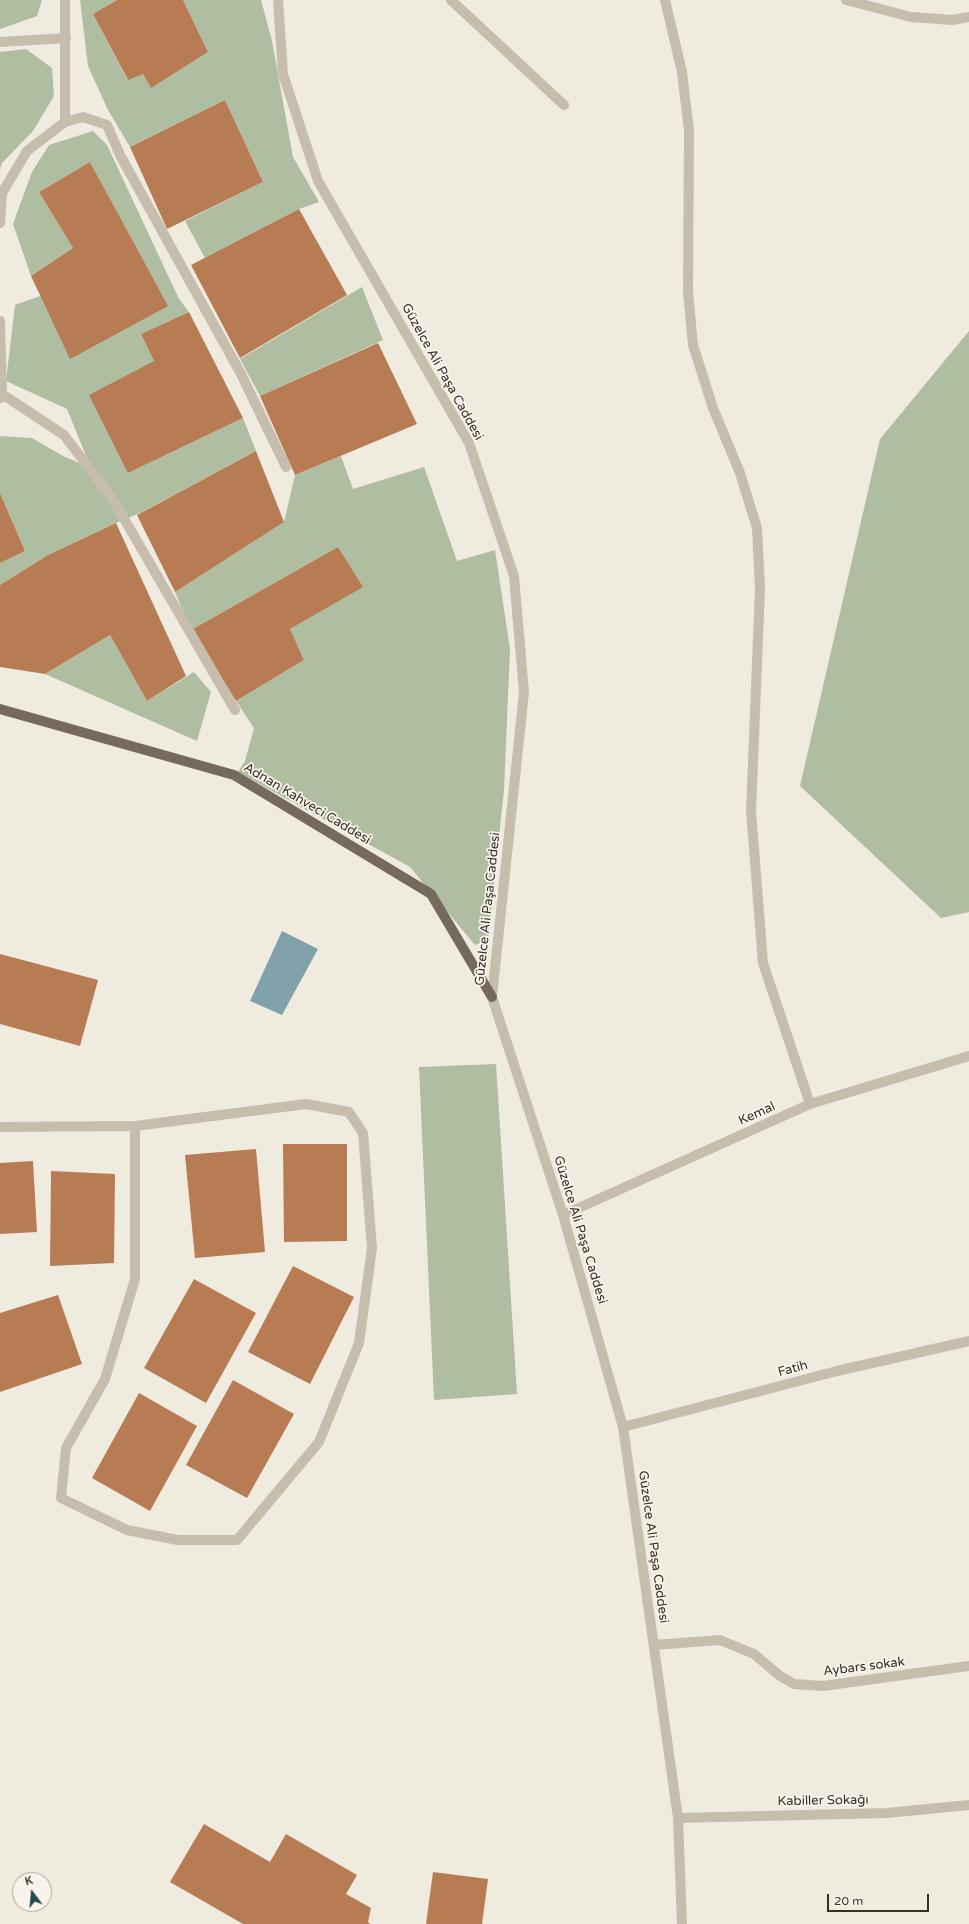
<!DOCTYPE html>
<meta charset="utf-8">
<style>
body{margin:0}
#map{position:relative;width:969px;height:1924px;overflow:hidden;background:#f0ebdf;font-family:"Varela Round",sans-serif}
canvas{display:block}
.north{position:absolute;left:12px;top:1872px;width:40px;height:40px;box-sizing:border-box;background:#f8f4eb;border:1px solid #aaa69e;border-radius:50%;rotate:344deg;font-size:11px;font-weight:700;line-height:16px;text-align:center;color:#36302a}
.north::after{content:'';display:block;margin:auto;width:14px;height:18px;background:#244953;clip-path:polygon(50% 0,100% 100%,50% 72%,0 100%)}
.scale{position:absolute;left:827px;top:1894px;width:102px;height:18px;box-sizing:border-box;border:2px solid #36302a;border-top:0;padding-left:5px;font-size:12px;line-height:14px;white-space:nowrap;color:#36302a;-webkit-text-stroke:3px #f8f4eb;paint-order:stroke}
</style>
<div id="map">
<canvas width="969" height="1924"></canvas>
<div class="north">K</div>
<div class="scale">20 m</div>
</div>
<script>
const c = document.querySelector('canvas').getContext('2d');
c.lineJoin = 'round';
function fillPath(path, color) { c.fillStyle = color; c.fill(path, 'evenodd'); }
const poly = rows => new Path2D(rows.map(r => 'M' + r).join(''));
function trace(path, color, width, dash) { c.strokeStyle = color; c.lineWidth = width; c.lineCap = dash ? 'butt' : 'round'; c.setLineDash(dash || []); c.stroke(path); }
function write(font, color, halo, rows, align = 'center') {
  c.font = font + ' "Varela Round",sans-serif'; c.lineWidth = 3.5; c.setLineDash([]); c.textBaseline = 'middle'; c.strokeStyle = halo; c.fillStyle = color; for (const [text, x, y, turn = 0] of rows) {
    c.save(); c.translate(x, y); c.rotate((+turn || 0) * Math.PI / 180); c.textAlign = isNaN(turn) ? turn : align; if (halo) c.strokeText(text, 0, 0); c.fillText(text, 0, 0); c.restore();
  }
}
const green = poly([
 [0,0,42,0,37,16,0,29],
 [80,0,117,0,93,14,127,79,143,74,151,87,208,52,183,0,261,0,272,41,293,157,319,202,299,209,205,258,185,221,263,182,225,100,130,147,108,110,88,66],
 [26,49,52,68,54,96,33,131,2,163,0,169,0,52],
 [93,131,107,145,179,299,189,312,141,334,154,361,128,473,243,418,256,451,140,513,116,523,48,555,0,585,0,563,25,551,0,493,0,436,32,438,63,456,91,468,67,409,6,381,15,305,40,296,167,306,90,162,39,192,73,248,31,276,13,224,32,172,49,145],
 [362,287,383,340,260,396,240,359],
 [969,331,969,912,941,918,800,786,880,439],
 [341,456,353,489,424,467,457,561,495,550,510,649,504,790,488,940,475,945,410,867,238,772,245,761,254,728,236,701,304,660,290,629,362,587,338,547,191,630,175,592,284,522,295,475],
 [110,635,147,701,194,672,211,692,197,741,45,674],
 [496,1064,517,1394,434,1400,419,1067]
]);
const water = poly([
 [282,931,318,949,282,1015,250,1001]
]);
const building = poly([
 [117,0,183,0,208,52,151,88,143,74,128,80,93,14],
 [225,100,263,182,167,229,130,147],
 [90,162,168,306,70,359,31,276,73,248,39,192],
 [299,209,347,295,240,358,191,265],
 [189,312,243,418,128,473,89,395,154,361,141,334],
 [378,343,417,424,295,475,260,396],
 [256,451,284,522,175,592,137,515],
 [0,493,25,551,0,563],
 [116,523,186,676,147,701,110,635,45,674,0,667,0,585,48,555],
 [338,547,363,587,290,629,304,660,236,701,191,630],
 [0,954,98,980,80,1046,0,1024],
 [283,1144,347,1144,347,1241,284,1242],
 [256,1149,265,1252,195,1258,185,1155],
 [33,1161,37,1232,0,1234,0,1163],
 [51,1171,115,1174,114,1263,50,1266],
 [293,1266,354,1297,310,1384,248,1352],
 [194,1279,256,1313,206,1403,144,1368],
 [58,1295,82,1364,0,1392,0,1313],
 [233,1380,294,1414,247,1498,186,1465],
 [139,1393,197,1426,150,1511,92,1478],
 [204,1824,270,1862,286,1834,357,1875,346,1894,371,1908,368,1922,370,1924,243,1924,170,1882],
 [433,1872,488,1879,482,1924,426,1924]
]);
const minor = poly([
 [278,0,283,74,318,181,469,443,514,576,524,692,492,997,563,1215,623,1427,678,1818,682,1924],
 [451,0,564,105],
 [665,0,682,72,689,131,688,292,693,345,713,408,740,473,757,528,760,589,751,811,763,963,810,1104],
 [846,0,911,17,952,20,969,17],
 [0,42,66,38],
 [65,122,65,0],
 [0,223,2,193,27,151,65,122,83,117,107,125,120,155,241,374,286,467],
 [0,321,2,394,0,398],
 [2,394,64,435,112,498,235,710],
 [0,1127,135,1126,306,1104,349,1112,363,1133,372,1248,359,1343,319,1442,237,1540,178,1540,127,1530,61,1498,66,1448,105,1379,135,1279,135,1126],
 [563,1215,810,1104,969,1056],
 [623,1427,837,1371,969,1341],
 [654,1645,720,1640,754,1654,780,1676,794,1684,823,1686,969,1666],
 [678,1818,887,1813,969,1805]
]);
const major = poly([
 [0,709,234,775,431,894,492,997]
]);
const streetNames = [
 ["Güzelce Ali Paşa Caddesi",442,372,61],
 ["Adnan Kahveci Caddesi",307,804,31],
 ["Güzelce Ali Paşa Caddesi",488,909,-84],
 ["Kemal",757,1114,-24],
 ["Güzelce Ali Paşa Caddesi",580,1230,73],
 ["Fatih",793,1369,-15],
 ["Güzelce Ali Paşa Caddesi",653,1547,82],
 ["Aybars sokak",864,1667,-7],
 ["Kabiller Sokağı",823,1801,-1]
];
fillPath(green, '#afbda1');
fillPath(water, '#81a2aa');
fillPath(building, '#b87c55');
trace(minor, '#c7bdac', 10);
trace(major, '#76695d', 10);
write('13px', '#36302a', '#f8f4eb', streetNames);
</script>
